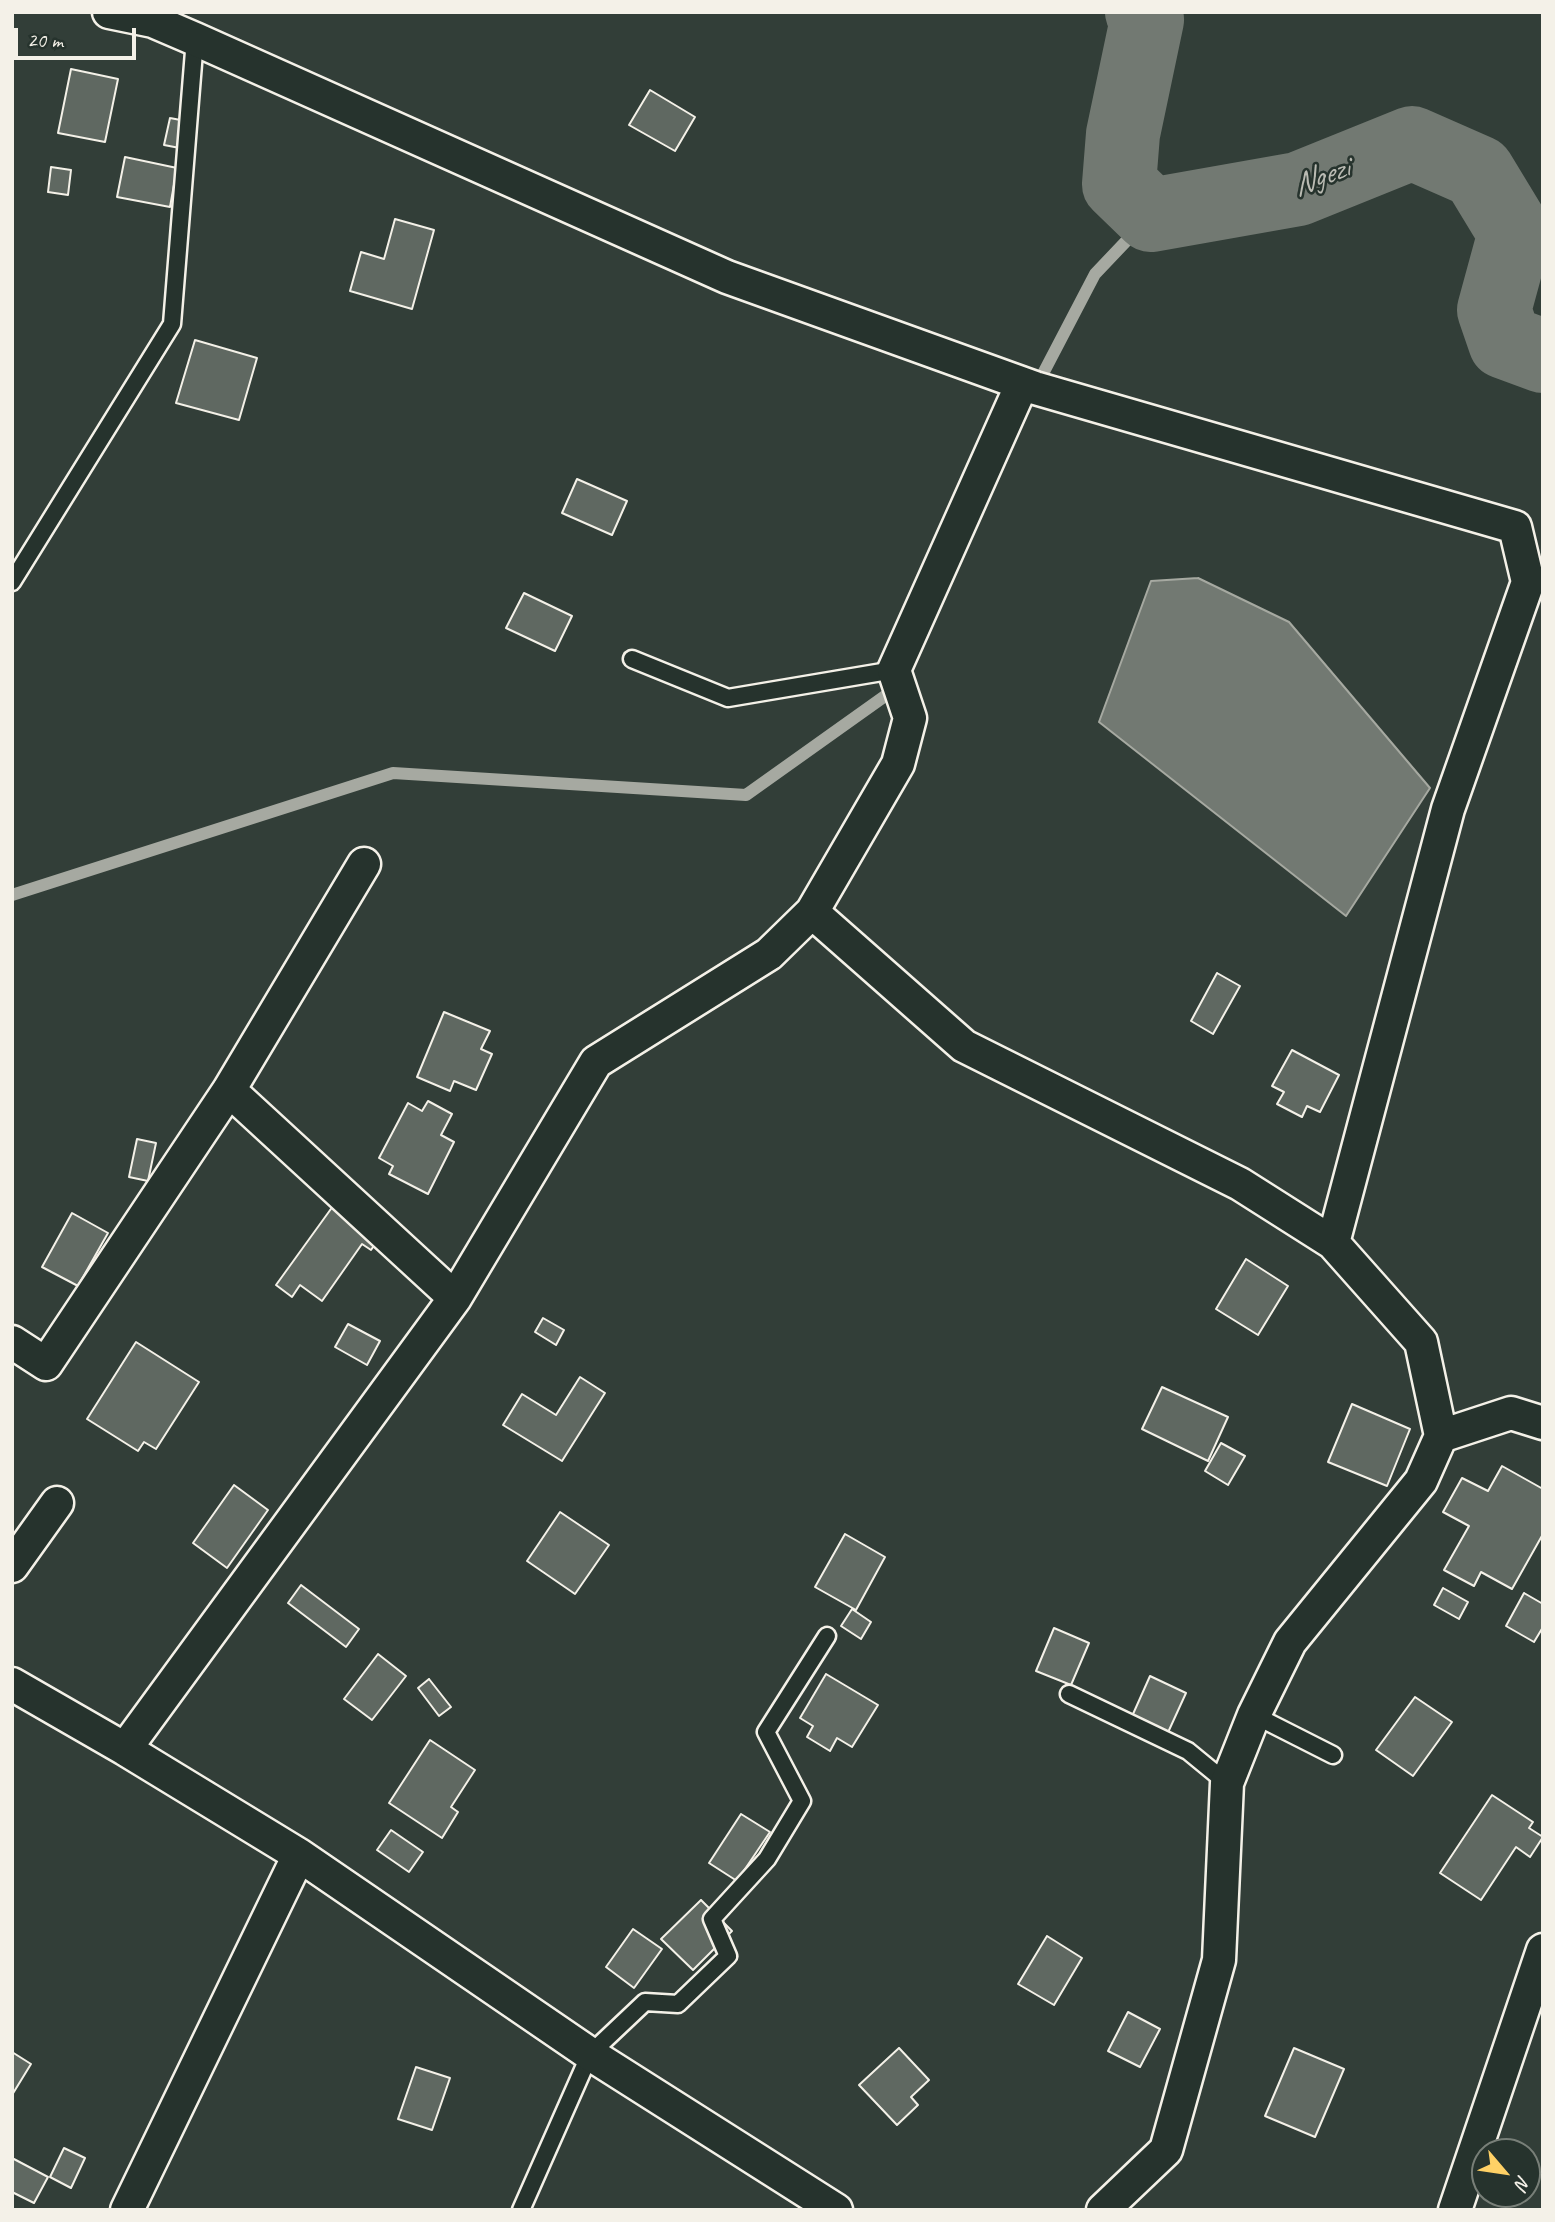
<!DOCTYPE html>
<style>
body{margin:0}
#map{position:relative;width:1555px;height:2222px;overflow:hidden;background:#323e38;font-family:Caveat,sans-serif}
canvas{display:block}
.frame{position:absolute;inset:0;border:14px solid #f4f1e8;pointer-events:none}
.north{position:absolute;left:1471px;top:2138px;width:70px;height:70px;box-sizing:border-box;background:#26332d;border:2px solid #787f78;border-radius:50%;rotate:119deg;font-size:19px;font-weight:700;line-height:28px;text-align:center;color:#f4f1e8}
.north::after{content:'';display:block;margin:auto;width:24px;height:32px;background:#ffd166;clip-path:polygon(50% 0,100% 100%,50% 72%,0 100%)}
.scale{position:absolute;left:14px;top:28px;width:122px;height:32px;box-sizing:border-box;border:4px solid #f4f1e8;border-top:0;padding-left:9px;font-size:21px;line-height:24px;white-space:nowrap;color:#f4f1e8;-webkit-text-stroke:5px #26332d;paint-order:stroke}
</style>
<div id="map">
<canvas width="1555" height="2222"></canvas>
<div class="frame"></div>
<div class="north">N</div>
<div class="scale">20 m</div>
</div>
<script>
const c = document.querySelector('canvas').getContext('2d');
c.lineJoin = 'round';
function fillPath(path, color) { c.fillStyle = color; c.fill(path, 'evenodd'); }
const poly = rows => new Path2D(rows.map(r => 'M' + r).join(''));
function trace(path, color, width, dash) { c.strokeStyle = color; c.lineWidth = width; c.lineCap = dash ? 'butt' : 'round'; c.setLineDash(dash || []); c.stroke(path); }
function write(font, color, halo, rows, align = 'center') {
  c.font = font + ' Caveat,sans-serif'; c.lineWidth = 5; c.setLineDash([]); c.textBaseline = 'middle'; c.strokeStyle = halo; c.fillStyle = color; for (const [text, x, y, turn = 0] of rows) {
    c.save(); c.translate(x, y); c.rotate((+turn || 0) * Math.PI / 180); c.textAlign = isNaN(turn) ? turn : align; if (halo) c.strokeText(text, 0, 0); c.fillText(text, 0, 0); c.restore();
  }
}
const water = poly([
 [1198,578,1289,622,1430,788,1346,916,1099,722,1151,581,1198,578]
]);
const stream = poly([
 [1036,387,1095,274,1151,215],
 [12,895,393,773,746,795,899,686]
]);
const river = poly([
 [1142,12,1147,20,1123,134,1119,184,1151,215,1298,189,1412,143,1478,172,1515,233,1494,310,1505,342,1543,356]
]);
const building = poly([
 [71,69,118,79,105,142,58,133,71,69],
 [650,90,695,117,675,151,629,125,650,90],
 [170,118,196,123,190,150,164,145,170,118],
 [125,157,177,168,170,207,117,197,125,157],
 [51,167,71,170,68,195,48,192,51,167],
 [395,219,434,230,412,309,350,291,361,252,384,259,395,219],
 [195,340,257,358,239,420,176,403,195,340],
 [577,479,627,501,612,535,562,513,577,479],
 [524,593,572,616,555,651,506,628,524,593],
 [1217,973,1240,986,1213,1034,1191,1021,1217,973],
 [444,1012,490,1031,481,1049,492,1054,476,1090,454,1081,450,1091,417,1077,444,1012],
 [1292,1050,1339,1075,1320,1112,1307,1106,1302,1117,1277,1104,1284,1092,1272,1086,1292,1050],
 [428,1101,452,1114,441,1135,454,1142,428,1194,389,1174,393,1166,379,1158,408,1103,422,1111,428,1101],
 [137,1139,156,1143,148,1181,129,1177,137,1139],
 [341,1195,386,1228,371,1250,362,1244,322,1301,300,1285,292,1297,276,1285,341,1195],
 [72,1213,108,1233,78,1286,42,1267,72,1213],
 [1246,1259,1288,1286,1258,1335,1216,1309,1246,1259],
 [543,1318,564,1330,556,1345,535,1332,543,1318],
 [348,1324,380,1341,367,1365,335,1347,348,1324],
 [136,1342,199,1382,156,1449,144,1442,138,1451,87,1419,136,1342],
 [580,1377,605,1393,562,1461,503,1425,522,1394,556,1415,580,1377],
 [1162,1387,1228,1417,1208,1461,1142,1429,1162,1387],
 [1352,1404,1410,1429,1387,1486,1328,1462,1352,1404],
 [1221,1443,1245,1456,1228,1485,1205,1471,1221,1443],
 [1502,1466,1543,1489,1543,1534,1512,1589,1481,1572,1474,1586,1444,1570,1469,1526,1443,1512,1462,1478,1488,1491,1502,1466],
 [234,1485,268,1510,227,1568,193,1543,234,1485],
 [560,1512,609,1545,575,1594,527,1561,560,1512],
 [845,1534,885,1557,856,1610,815,1587,845,1534],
 [301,1585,359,1629,346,1647,288,1603,301,1585],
 [1443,1588,1468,1602,1459,1619,1434,1605,1443,1588],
 [1524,1593,1543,1604,1543,1627,1534,1642,1506,1626,1524,1593],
 [852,1609,871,1622,861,1639,841,1626,852,1609],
 [1054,1628,1089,1643,1071,1685,1036,1671,1054,1628],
 [378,1654,406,1676,372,1720,344,1699,378,1654],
 [826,1674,878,1705,852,1747,837,1738,830,1751,807,1737,813,1726,800,1718,826,1674],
 [1150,1676,1186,1693,1165,1739,1129,1723,1150,1676],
 [429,1679,451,1707,439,1716,418,1688,429,1679],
 [1415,1697,1452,1722,1413,1776,1376,1750,1415,1697],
 [430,1740,475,1770,451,1807,458,1812,442,1838,389,1803,430,1740],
 [1492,1795,1533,1822,1529,1828,1543,1837,1530,1857,1516,1847,1481,1900,1440,1873,1492,1795],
 [741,1814,770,1832,737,1881,709,1863,741,1814],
 [391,1830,423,1852,409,1872,377,1850,391,1830],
 [701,1900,732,1931,693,1970,661,1939,701,1900],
 [633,1929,662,1949,634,1988,606,1967,633,1929],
 [1047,1936,1082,1958,1054,2005,1018,1984,1047,1936],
 [1128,2012,1160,2029,1140,2067,1108,2051,1128,2012],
 [899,2048,929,2080,911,2097,918,2105,897,2125,859,2085,899,2048],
 [1294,2048,1344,2069,1315,2137,1265,2116,1294,2048],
 [12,2052,31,2064,12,2095,12,2052],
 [416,2067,450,2078,432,2130,398,2119,416,2067],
 [64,2148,85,2158,71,2188,50,2177,64,2148],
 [12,2158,48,2177,34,2203,12,2192,12,2158]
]);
const lane = poly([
 [12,582,172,324,195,39],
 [632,659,728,698,894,670],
 [1069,1694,1188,1751,1227,1783],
 [1254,1715,1333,1755],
 [521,2210,590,2054,645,2002,678,2004,728,1956,712,1919,767,1859,802,1801,766,1732,827,1636]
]);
const street = poly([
 [109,12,153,21,195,39,727,277,1035,388,1515,527,1528,582,1448,809,1333,1243,1421,1342,1441,1436,1421,1481,1290,1642,1254,1715,1227,1783,1219,1960,1166,2150,1103,2210],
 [812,912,964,1046,1240,1184,1333,1243],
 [229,1090,455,1298],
 [12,1342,46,1364,229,1090,364,864],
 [1441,1436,1511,1413,1543,1423],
 [12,1566,57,1503],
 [12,1684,125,1749,299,1855,590,2054,836,2210],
 [125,1749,455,1298,596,1062,769,954,812,912,898,764,910,718,894,670,1022,384],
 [127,2210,299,1855],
 [1455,2210,1543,1950]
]);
const waterNames = [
 ["Ngezi",1321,178,-20]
];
fillPath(water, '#727972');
trace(water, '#a6a9a1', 2);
trace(stream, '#a6a9a1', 12);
trace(river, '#727972', 74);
fillPath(building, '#5f6861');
trace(building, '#f4f1e8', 2);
trace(lane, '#f4f1e8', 21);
trace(street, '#f4f1e8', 37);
trace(lane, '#26332d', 16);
trace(street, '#26332d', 32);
write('italic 32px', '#babbb3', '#26332d', waterNames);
</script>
